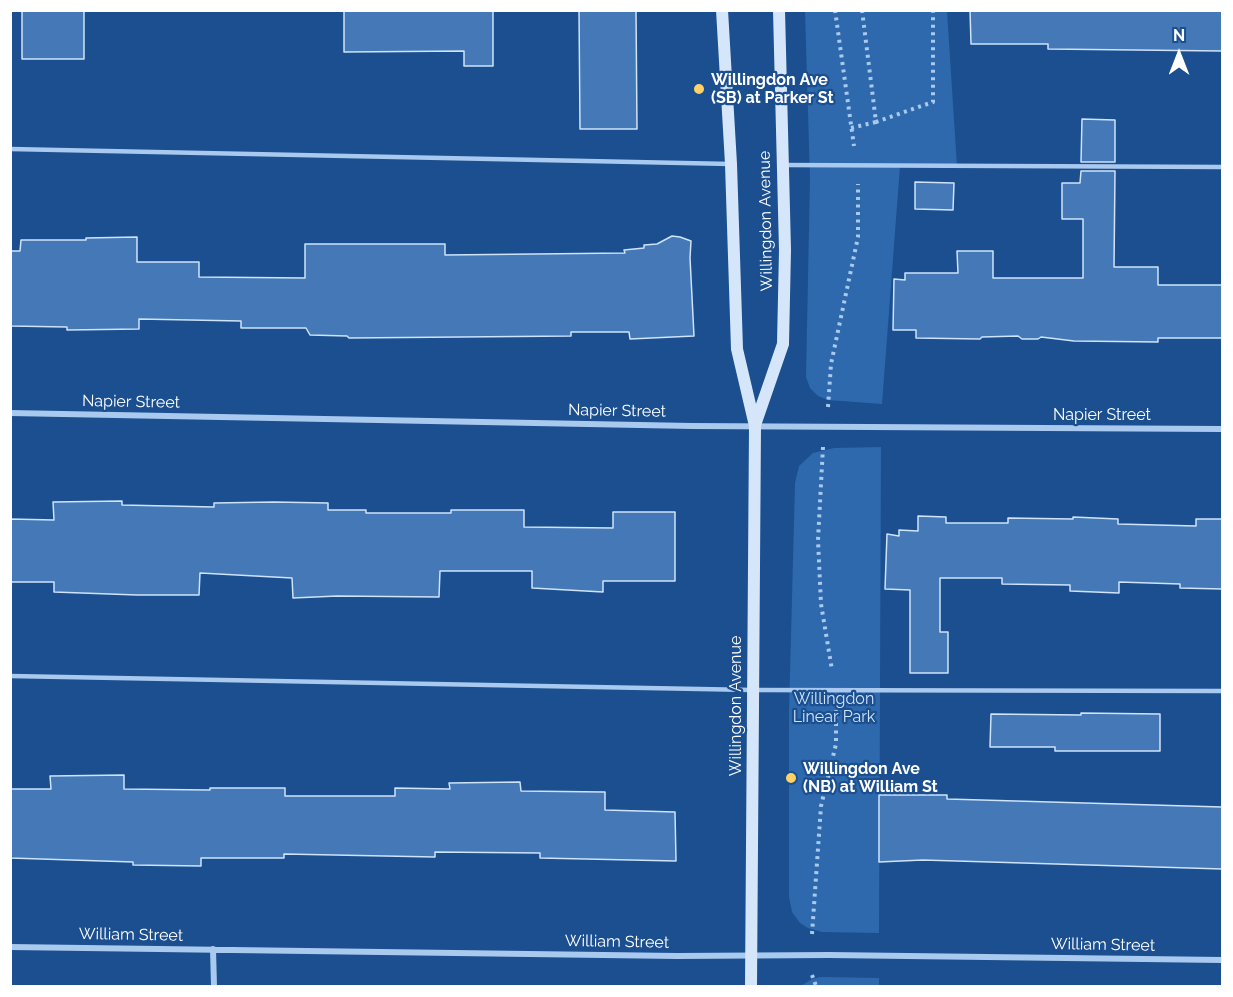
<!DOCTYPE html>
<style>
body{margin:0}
#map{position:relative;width:1233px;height:997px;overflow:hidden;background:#1b4f8f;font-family:Raleway,sans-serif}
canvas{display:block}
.frame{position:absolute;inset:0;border:12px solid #fff;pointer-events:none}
.north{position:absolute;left:1149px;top:24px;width:60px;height:60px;-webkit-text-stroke:4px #1b4f8f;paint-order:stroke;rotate:0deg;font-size:16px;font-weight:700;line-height:24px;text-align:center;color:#fff}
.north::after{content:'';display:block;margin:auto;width:21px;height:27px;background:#fff;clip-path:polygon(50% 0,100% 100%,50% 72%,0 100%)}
</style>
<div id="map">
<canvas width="1233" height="997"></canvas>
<div class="frame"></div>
<div class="north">N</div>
</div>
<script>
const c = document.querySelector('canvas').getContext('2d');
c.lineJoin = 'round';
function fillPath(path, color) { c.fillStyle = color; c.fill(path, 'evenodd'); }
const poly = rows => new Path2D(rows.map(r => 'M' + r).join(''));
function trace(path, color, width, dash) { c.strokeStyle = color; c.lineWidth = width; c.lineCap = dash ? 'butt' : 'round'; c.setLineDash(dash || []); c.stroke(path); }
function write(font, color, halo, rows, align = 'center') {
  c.font = font + ' Raleway,sans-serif'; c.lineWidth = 4.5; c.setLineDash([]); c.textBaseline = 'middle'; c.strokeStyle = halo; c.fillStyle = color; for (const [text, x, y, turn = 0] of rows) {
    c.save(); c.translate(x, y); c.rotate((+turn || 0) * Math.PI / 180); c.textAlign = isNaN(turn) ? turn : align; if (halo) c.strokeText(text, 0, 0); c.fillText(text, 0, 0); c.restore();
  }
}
const green = poly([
 [805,11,947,11,957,166,900,166,882,404,828,400,818,396,810,388,806,377,810,179],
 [881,447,879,933,822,932,808,928,800,923,792,912,789,897,789,712,795,483,799,466,813,453,834,448],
 [820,977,879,978,879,986,801,986,812,979]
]);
const building = poly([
 [22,10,84,10,84,59,22,59,22,10],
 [344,10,493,10,493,66,464,66,464,51,344,52,344,10],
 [579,10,636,10,637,129,580,129,579,10],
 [970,10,1222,10,1222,51,1048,49,1048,44,971,44,970,10],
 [1082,119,1115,120,1115,162,1081,162,1082,119],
 [1081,171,1115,171,1114,267,1158,267,1158,285,1222,285,1222,338,1158,338,1158,342,1074,341,1041,337,1038,339,1022,339,1018,336,982,337,980,339,916,338,916,330,893,330,894,279,905,280,905,273,958,273,957,251,993,251,993,278,1083,278,1083,219,1062,219,1062,183,1080,183,1081,171],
 [915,182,954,183,953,210,915,209,915,182],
 [672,236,680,237,691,241,690,258,694,336,630,339,629,332,571,332,571,336,349,338,347,336,310,335,306,328,241,328,241,321,139,319,139,329,67,330,67,327,10,326,10,251,20,251,21,240,86,240,86,238,137,237,137,262,199,262,199,277,305,278,305,244,445,244,445,255,625,253,624,250,644,248,644,245,657,244,672,236],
 [122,501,122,505,214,507,214,503,274,502,328,503,328,510,366,510,366,513,451,513,451,510,524,510,524,527,613,528,613,512,675,512,675,581,603,581,603,592,532,588,532,571,440,571,439,597,337,596,293,598,292,578,200,573,199,595,137,595,54,592,54,582,10,582,10,519,54,520,53,502,122,501],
 [918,516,946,517,946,523,1008,523,1008,518,1073,519,1073,517,1118,519,1118,524,1196,526,1196,519,1222,519,1222,589,1180,588,1180,584,1119,582,1119,593,1070,591,1070,585,1002,584,1002,578,940,578,940,632,948,632,948,673,910,673,910,590,885,589,887,534,899,536,899,530,918,531,918,516],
 [1081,713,1160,714,1160,751,1055,751,1055,747,990,747,991,714,1081,715,1081,713],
 [124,775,124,789,210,790,210,788,285,788,285,796,395,796,395,788,450,789,449,783,520,782,521,791,605,792,605,810,675,812,676,861,540,858,540,853,435,852,435,857,284,854,284,858,201,858,201,866,133,865,133,862,10,858,10,789,51,789,50,776,124,775],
 [879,795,947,795,947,799,1222,807,1222,869,923,860,879,862,879,795]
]);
const path = poly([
 [835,10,854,146],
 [862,10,876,122,933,102,933,10],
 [851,128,876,122],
 [828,407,831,364,858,237,858,184],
 [823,447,818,540,821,604,832,670],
 [812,934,821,806,836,744,836,710],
 [812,975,816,986]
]);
const service = poly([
 [10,149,731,164],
 [784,165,1222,167],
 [10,676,752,690,1222,691]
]);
const minor = poly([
 [10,413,692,426,1222,429],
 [10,947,677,956,829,955,1222,960],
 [213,949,214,986]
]);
const secondary = poly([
 [722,10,731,164,737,349,755,426,751,986],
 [755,425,783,344,785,250,779,10]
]);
const markers = [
 [699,89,6,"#ffd166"],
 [791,778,6,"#ffd166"]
];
const poiNames = [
 ["Willingdon Ave",711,80],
 ["(SB) at Parker St",711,98],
 ["Willingdon Ave",803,769],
 ["(NB) at William St",803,787]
];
const streetNames = [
 ["Willingdon Avenue",766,221,-91],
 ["Napier Street",131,402,1],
 ["Napier Street",617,411,1],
 ["Napier Street",1102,415],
 ["Willingdon Avenue",736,706,-90],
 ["William Street",131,935,1],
 ["William Street",617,942,1],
 ["William Street",1103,945,1]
];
const parkNames = [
 ["Willingdon",834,699],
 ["Linear Park",834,717]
];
fillPath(green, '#2e69ad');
fillPath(building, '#4478b7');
trace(building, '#cfe3fa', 1.5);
trace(path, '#a9c9ee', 4, [3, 4.5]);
trace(service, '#a9c9ee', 4.5);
trace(minor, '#a9c9ee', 6);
trace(secondary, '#d6e6fa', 12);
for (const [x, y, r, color] of markers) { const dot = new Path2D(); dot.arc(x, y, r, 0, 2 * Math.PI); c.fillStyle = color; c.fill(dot); trace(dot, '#1b4f8f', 2); }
write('bold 16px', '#fff', '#1b4f8f', poiNames, 'left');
write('16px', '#fff', '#1b4f8f', streetNames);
write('16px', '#cfe3fa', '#1b4f8f', parkNames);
</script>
